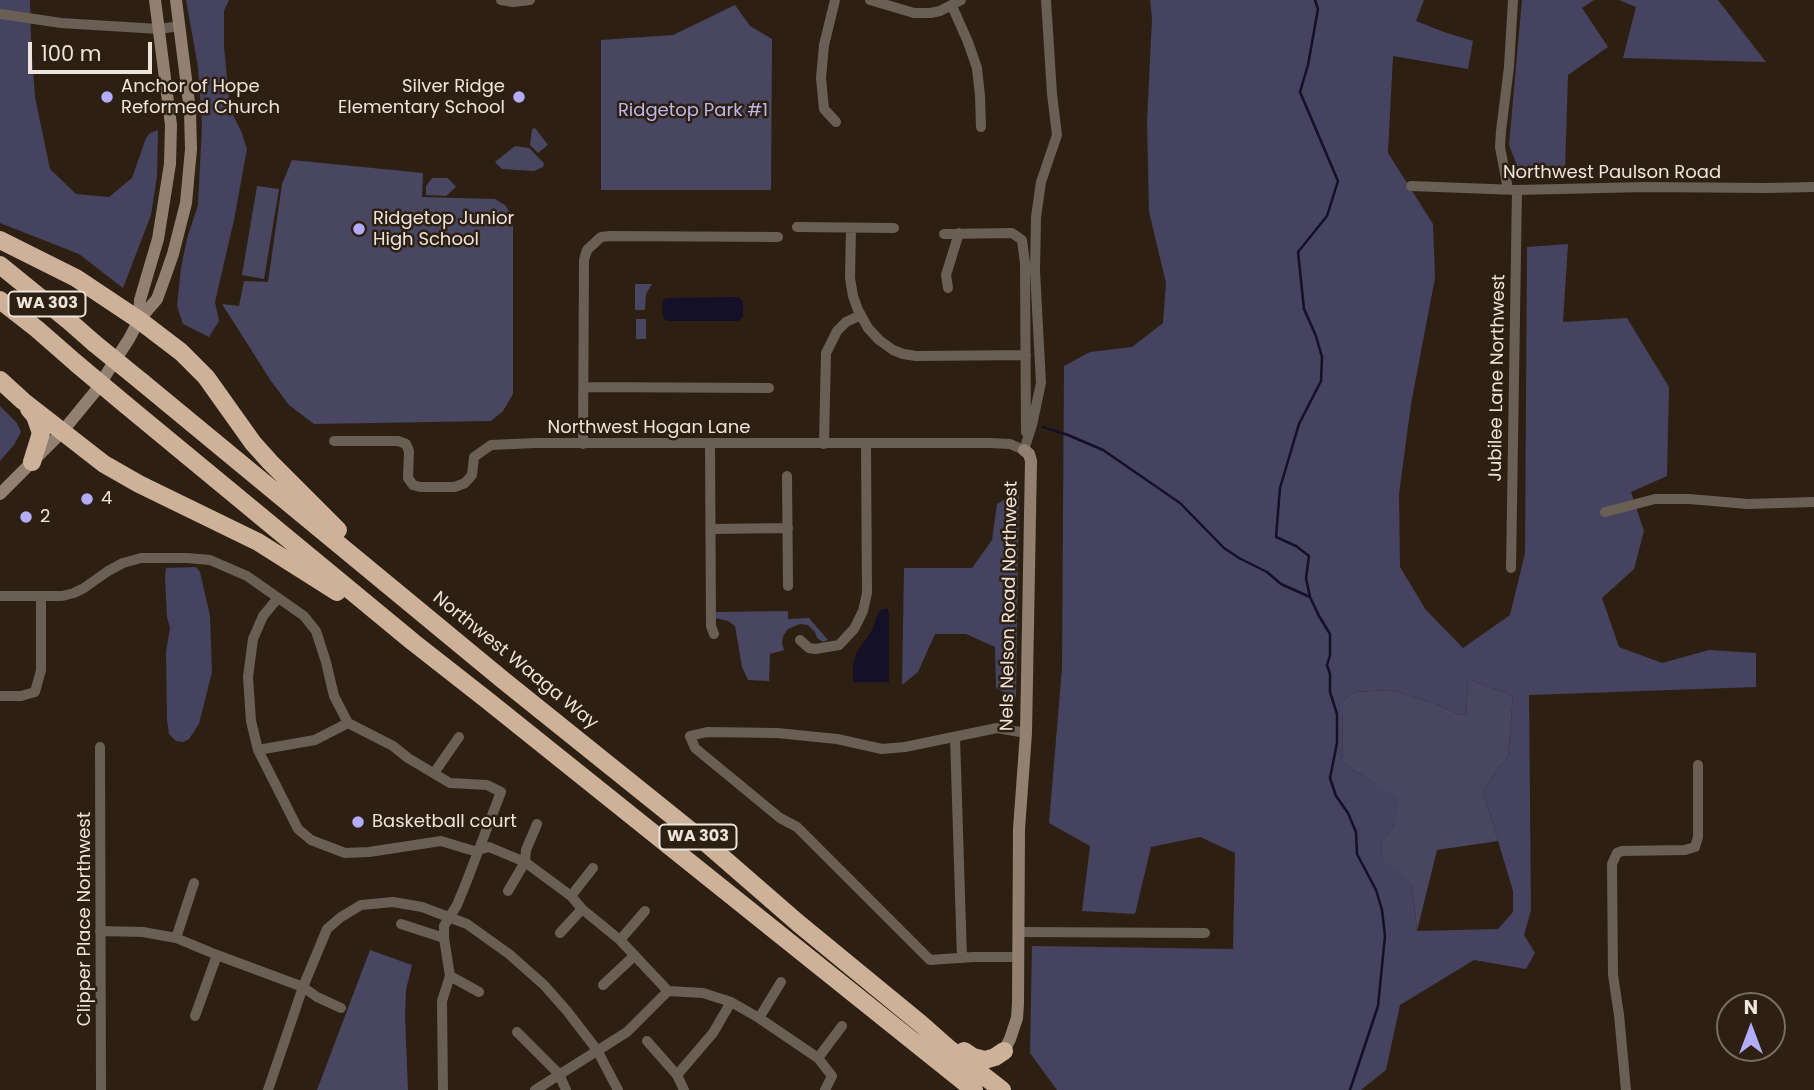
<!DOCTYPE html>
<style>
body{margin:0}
#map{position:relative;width:1814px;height:1090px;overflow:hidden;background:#2d2012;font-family:Poppins,sans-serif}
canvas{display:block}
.north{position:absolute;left:1716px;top:992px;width:70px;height:70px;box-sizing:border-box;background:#2d2012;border:2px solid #7a6e62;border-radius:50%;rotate:0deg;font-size:19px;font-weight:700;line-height:28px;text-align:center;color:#ede4db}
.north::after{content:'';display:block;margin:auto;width:24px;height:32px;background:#b3acf9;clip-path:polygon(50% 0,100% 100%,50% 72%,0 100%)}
.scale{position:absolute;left:28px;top:42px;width:124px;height:32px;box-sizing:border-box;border:4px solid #ede4db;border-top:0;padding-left:9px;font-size:21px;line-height:24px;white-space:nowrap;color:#ede4db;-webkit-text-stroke:5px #2d2012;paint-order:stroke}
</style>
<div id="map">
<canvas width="1814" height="1090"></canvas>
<div class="north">N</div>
<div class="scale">100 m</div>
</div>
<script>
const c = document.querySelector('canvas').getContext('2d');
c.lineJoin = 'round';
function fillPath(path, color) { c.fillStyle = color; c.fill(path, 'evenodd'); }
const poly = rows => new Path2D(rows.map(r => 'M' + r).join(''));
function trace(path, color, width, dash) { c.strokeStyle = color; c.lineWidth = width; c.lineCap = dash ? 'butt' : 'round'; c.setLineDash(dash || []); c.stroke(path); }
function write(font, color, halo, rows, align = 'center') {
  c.font = font + ' Poppins,sans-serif'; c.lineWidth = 5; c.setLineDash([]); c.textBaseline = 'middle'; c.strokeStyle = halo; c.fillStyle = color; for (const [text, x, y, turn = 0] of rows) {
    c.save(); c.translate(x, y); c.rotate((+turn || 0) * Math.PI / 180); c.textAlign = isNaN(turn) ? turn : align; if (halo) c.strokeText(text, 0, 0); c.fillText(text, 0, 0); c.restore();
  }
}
const green = poly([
 [735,5,750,26,772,39,771,190,601,190,601,40,673,35],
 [535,128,548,145,538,153,530,145,532,129],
 [515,146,529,148,544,163,543,167,534,171,502,169,495,162],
 [292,160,423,173,422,197,495,199,505,205,513,217,513,394,503,411,491,421,314,424,289,405,271,381,222,304,239,306,244,281,268,282,282,184],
 [432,178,448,178,456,187,446,196,426,195,426,186],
 [257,186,279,189,264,279,242,275],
 [635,284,652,284,646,294,645,310,635,310],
 [636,319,646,319,646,339,636,339],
 [788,611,788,619,809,618,828,640,823,642,817,638,815,632,808,625,800,624,788,629,783,636,782,643,784,650,770,654,769,681,748,680,742,667,735,626,728,621,715,618,716,612],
 [1468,679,1513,696,1508,756,1483,791,1498,841,1437,850,1417,931,1412,885,1381,860,1382,841,1396,822,1375,784,1343,763,1342,701,1355,692,1391,690,1436,704,1458,714,1466,715],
 [370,950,412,965,406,990,405,1016,408,1090,317,1090]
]);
const forest = poly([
 [0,0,30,0,31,39,35,97,50,169,76,194,109,197,132,178,146,138,150,133,158,130,157,176,151,215,123,288,79,254,0,223],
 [186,0,229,0,224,11,224,47,230,109,241,131,247,149,234,220,215,302,219,321,209,337,183,324,177,306,181,268,187,239,198,205,202,125,198,67],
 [1150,0,1424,0,1416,21,1444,32,1473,41,1468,69,1393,56,1388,153,1433,224,1435,278,1411,404,1399,494,1400,567,1426,610,1463,648,1510,615,1525,553,1527,247,1568,244,1563,322,1627,318,1669,387,1667,476,1631,492,1644,531,1634,569,1602,598,1619,647,1662,663,1709,650,1756,653,1756,687,1529,695,1531,910,1524,935,1535,953,1526,969,1474,960,1400,1005,1386,1070,1361,1090,1057,1090,1030,1053,1032,946,1233,949,1235,853,1200,837,1151,847,1135,914,1082,911,1090,846,1049,823,1062,668,1064,366,1090,352,1132,347,1163,323,1166,283,1149,212,1147,121,1152,19],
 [1468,679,1513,696,1508,756,1483,791,1513,891,1513,912,1498,929,1417,931,1412,885,1381,859,1382,841,1396,822,1398,799,1343,763,1342,701,1355,692,1391,690,1436,704,1458,714,1466,715],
 [1522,0,1594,0,1582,8,1608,47,1568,75,1565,172,1521,176,1509,145],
 [1619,0,1718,0,1766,62,1623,58,1636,7],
 [0,406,17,423,21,432,14,445,0,461],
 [1019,491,1016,698,996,688,995,647,966,634,935,634,918,672,902,685,904,568,972,568,992,540,997,504],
 [196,567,200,572,210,616,212,672,199,724,189,739,183,742,176,741,169,734,167,720,166,652,170,628,167,617,165,577,166,568]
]);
const water = poly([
 [739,297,743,301,743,317,738,321,667,321,663,318,662,304,664,299,668,298],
 [883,609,888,609,889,614,889,682,853,682,853,664,857,652,872,630,879,611]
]);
const stream = poly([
 [1315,0,1318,9,1308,65,1300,92,1338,181,1327,216,1298,252,1304,309,1316,336,1322,357,1321,381,1299,424,1280,488,1276,537,1296,546,1309,556,1306,578,1310,597,1319,616,1330,634,1330,655,1327,665,1330,674,1330,692,1337,714,1337,743,1330,778,1336,796,1348,813,1356,832,1357,854,1376,890,1382,910,1385,936,1378,1006,1350,1090],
 [1043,427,1068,435,1103,450,1180,503,1224,548,1239,558,1267,572,1281,584,1310,597]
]);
const street = poly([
 [501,0,513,2,530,0],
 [835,0,824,45,821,78,824,109,836,122],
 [870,0,914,13,930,13,940,11,961,0],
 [952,6,968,42,977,68,980,96,981,127],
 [1,14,61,23,159,29,180,26],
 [1411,186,1517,190,1645,187,1767,188,1814,187],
 [1508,189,1500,147,1501,131,1509,67,1513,0],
 [797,227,894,228],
 [851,228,850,278,853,296,858,310,868,328,879,340,893,350,903,354,916,356,1026,355],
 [944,234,1012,233,1022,240,1025,263,1026,432],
 [948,288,946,275,959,233],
 [584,387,769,388],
 [334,441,398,441,406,444,409,451,408,478,413,485,420,487,455,487,465,483,472,475,474,457,491,445,535,443,990,443,1010,444,1024,450,1032,425,1041,383,1035,271,1036,217,1041,182,1057,135,1052,94,1046,0],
 [710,443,711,626,714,634],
 [583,444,584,260,587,250,601,237,610,236,778,237],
 [824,444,826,353,837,331,846,322,861,315],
 [787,476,788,586],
 [1605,512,1655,499,1689,499,1748,504,1814,502],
 [711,529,788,528],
 [1511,568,1517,190],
 [0,596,62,596,74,593,84,588,108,571,123,563,141,558,187,558,210,560,247,576,304,616,316,631,326,662,334,696,348,723,393,746,408,758,450,783,487,785,501,792,466,883,457,905,444,926,444,938,450,976,442,1001,443,1090],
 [278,598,263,616,253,639,248,677,251,721,258,750,298,829,311,840,345,853,369,852,441,841,474,851,489,847,525,862,571,896,582,909,620,940,668,991],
 [800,640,809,648,815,649,839,645,854,629,863,611,867,593,866,444],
 [0,696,21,696,35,692,41,670,41,596],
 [955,737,962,958],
 [100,747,101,1090],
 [258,750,315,740,348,723],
 [434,773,459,737],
 [508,891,525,862,526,850,537,824],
 [571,896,593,868],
 [401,924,444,938],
 [100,931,143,932,176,938,217,955,303,987,317,997,341,1008],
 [1019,932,1205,933],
 [560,933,582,909],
 [176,938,194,883],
 [620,940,645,911],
 [1018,957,973,957,930,960,797,827,780,818,695,748,690,736,707,732,777,733,837,739,882,749,905,747,997,728,1026,733],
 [450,976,479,992],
 [603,985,634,956],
 [668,991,703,993,731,1002,759,1018,818,1058,832,1076,825,1090],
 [195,1016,217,955],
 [759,1018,781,982],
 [517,1032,559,1074,566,1090],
 [647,1041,677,1075,684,1090],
 [818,1058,842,1026],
 [677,1075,713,1033,731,1002],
 [268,1090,303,987,327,929,341,917,361,905,393,902,422,907,467,924,509,954,544,985,567,1011,597,1050,618,1090],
 [535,1090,627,1032,668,991],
 [1626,1090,1619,1015,1613,975,1612,864,1617,853,1622,851,1685,850,1695,847,1698,837,1698,765]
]);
const secondary = poly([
 [139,320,140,300,158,239,170,164,171,125,155,0],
 [0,494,62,432,94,393,129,339,139,320,157,299,165,277,173,254,186,203,191,149,190,111,176,0],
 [1004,1051,1010,1039,1017,1018,1018,1003,1019,829,1026,733,1031,461,1029,454,1024,450]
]);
const highway = poly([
 [0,240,76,278,139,320,181,352,206,377,253,443,270,462,338,530],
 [0,265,69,321,94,343],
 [0,300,37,329,77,364],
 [0,380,23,401,104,464,139,484,258,542,337,592],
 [142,382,503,680,706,843,798,923,921,1024,947,1047,1002,1090],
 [126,405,413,642,487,700,974,1090],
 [29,409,35,416,41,433,32,462],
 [964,1051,973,1057,985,1060,995,1057,1004,1051]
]);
const highwayBridge = poly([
 [94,343,142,382],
 [77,364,126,405]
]);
const markers = [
 [107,97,7,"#b3acf9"],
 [519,97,7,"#b3acf9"],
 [359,229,7,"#b3acf9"],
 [87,499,7,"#b3acf9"],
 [26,517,7,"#b3acf9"],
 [358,822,7,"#b3acf9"]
];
const shields = [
 [47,304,77],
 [698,837,77]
];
const shieldNames = [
 ["WA 303",47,304],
 ["WA 303",698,837]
];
const poiNames = [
 ["Anchor of Hope",121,87],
 ["Reformed Church",121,108],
 ["Silver Ridge",505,87,"right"],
 ["Elementary School",505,108,"right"],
 ["Ridgetop Junior",373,219],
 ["High School",373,240],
 ["4",101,499],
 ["2",40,517],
 ["Basketball court",372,822]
];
const parkNames = [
 ["Ridgetop Park #1",693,111]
];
const streetNames = [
 ["Northwest Paulson Road",1612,173],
 ["Jubilee Lane Northwest",1498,378,-89],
 ["Northwest Hogan Lane",649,428],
 ["Nels Nelson Road Northwest",1010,606,-89],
 ["Northwest Waaga Way",515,661,39],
 ["Clipper Place Northwest",85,919,-90]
];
fillPath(green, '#484661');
fillPath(forest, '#45435f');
fillPath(water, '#131028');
trace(stream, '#131028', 2.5);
trace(street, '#695f55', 10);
trace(secondary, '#928170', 12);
trace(highway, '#cdb299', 18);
trace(highwayBridge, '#cdb299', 18);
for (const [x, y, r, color] of markers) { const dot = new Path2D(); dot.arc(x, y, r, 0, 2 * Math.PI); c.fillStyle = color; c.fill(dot); trace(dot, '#2d2012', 2.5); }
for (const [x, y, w] of shields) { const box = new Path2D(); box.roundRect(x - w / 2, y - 12.5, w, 25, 5); c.fillStyle = '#2d2012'; c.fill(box); trace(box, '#ede4db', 2); }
write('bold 16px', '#ede4db', null, shieldNames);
write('18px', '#ede4db', '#2d2012', poiNames, 'left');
write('18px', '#bcb8ef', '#2d2012', parkNames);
write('18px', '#ede4db', '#2d2012', streetNames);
</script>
